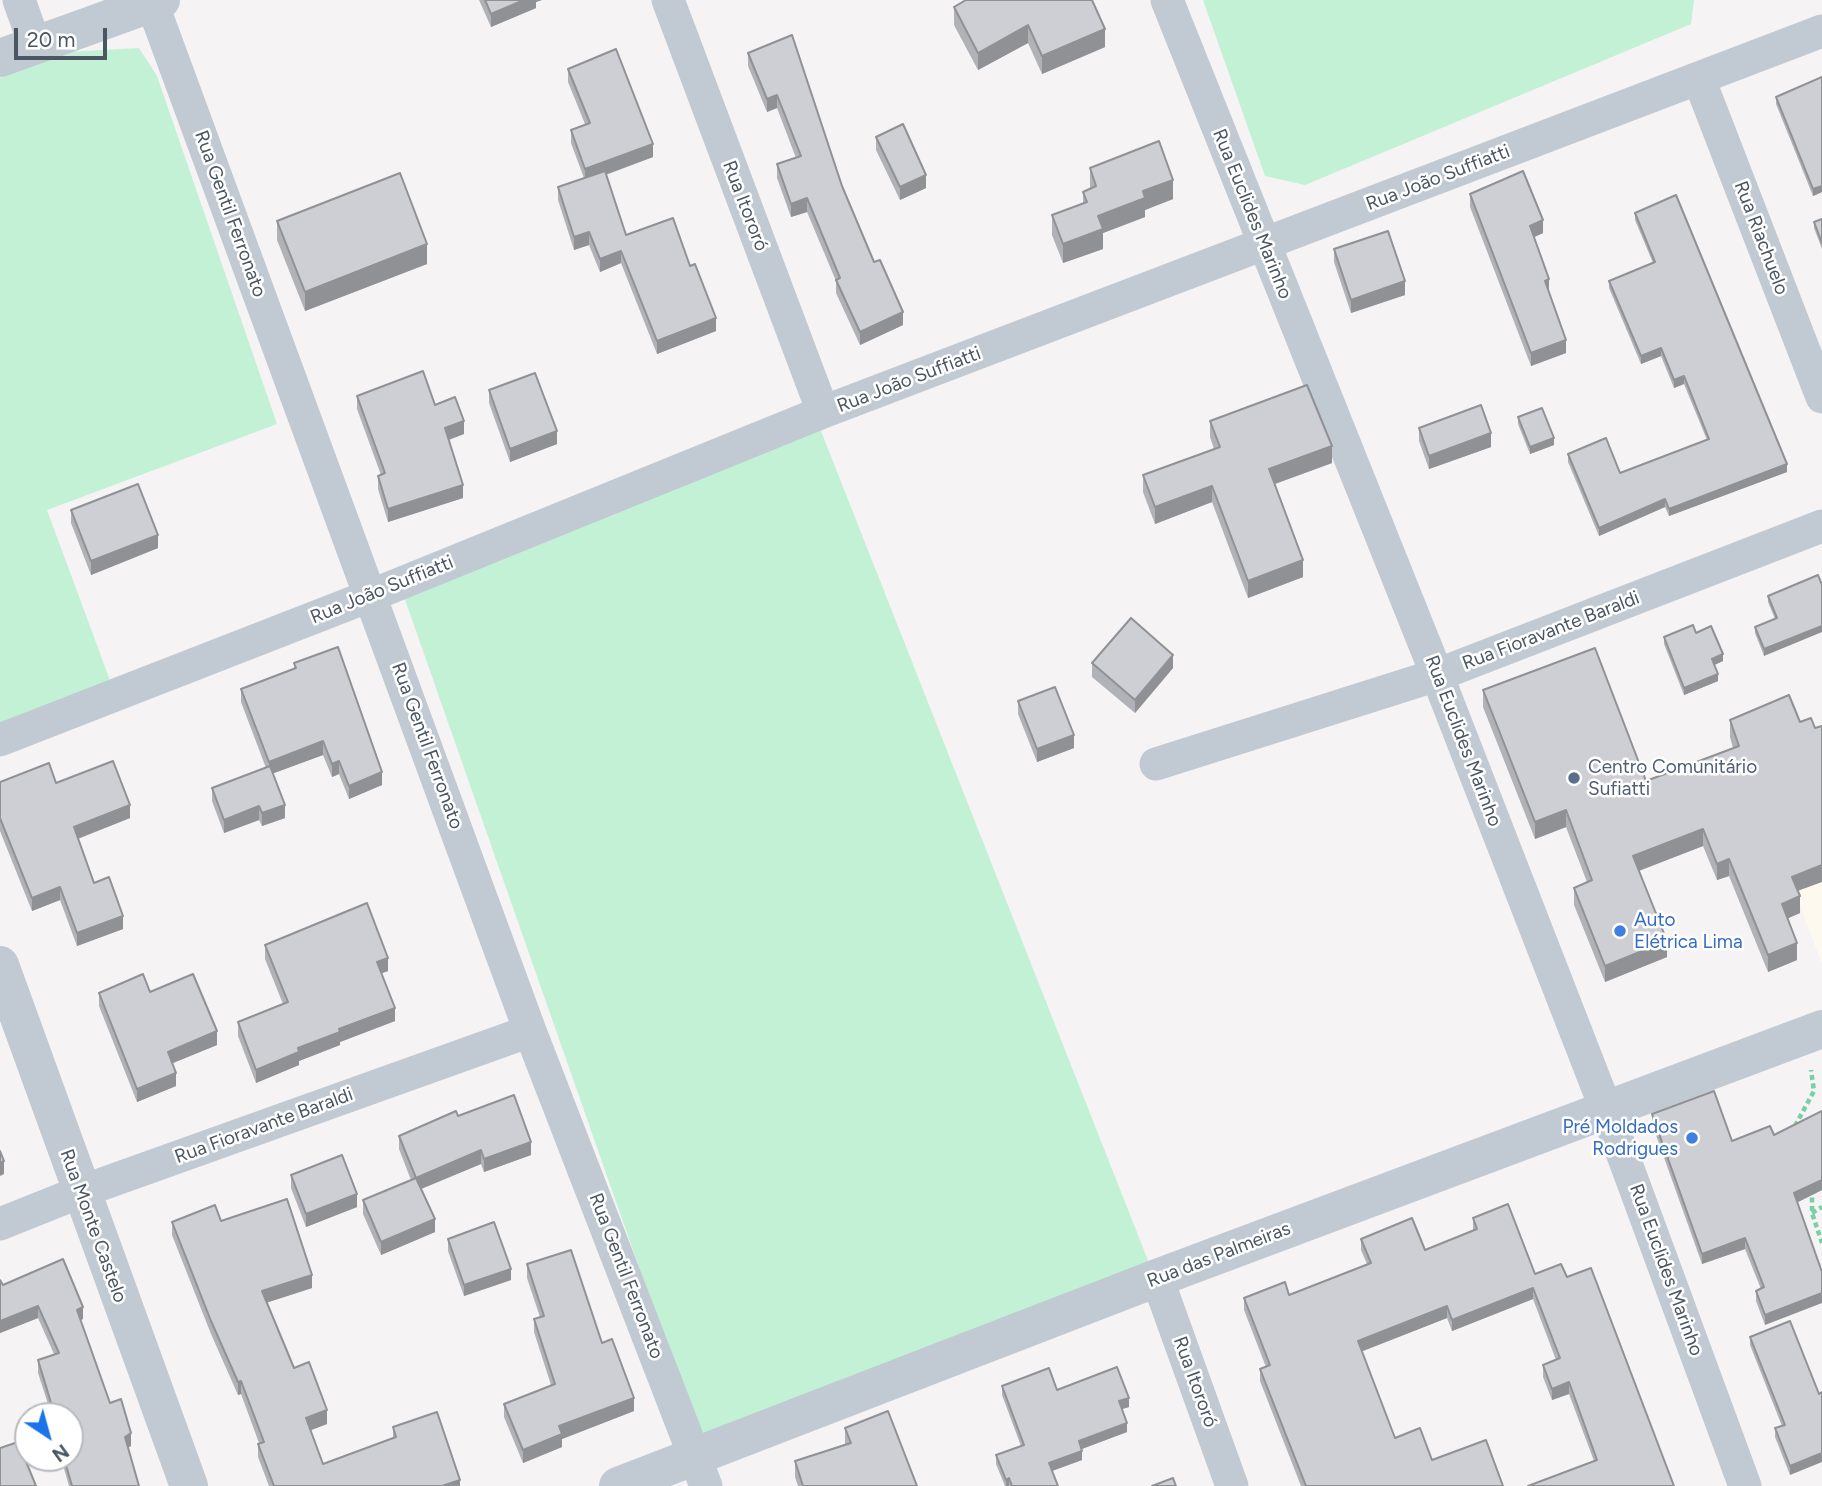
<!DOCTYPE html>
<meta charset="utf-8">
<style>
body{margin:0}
#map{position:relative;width:1822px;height:1486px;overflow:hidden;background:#f5f3f3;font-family:Figtree,sans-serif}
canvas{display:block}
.north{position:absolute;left:14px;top:1402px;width:70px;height:70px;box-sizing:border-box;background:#fff;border:2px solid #b7bbc0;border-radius:50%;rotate:144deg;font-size:19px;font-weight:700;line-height:28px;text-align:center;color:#4a5661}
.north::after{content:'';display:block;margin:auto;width:24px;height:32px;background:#1a73e8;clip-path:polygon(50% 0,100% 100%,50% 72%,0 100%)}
.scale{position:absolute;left:14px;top:28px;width:93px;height:32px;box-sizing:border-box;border:4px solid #4a5661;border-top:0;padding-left:9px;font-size:21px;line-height:24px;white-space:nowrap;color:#4a5661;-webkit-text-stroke:5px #fff;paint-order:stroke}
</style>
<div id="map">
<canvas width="1822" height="1486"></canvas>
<div class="north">N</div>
<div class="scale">20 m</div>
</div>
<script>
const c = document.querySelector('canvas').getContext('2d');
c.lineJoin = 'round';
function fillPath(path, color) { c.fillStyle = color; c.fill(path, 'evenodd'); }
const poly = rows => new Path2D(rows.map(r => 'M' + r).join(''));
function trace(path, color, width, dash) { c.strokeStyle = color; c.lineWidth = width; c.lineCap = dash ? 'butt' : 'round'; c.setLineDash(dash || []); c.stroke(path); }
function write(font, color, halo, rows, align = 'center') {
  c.font = font + ' Figtree,sans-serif'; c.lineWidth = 5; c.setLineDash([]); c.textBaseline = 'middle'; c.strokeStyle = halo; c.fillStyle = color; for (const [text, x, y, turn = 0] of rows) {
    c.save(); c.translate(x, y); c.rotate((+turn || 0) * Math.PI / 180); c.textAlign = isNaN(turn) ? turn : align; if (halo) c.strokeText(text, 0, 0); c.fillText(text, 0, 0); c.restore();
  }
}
const commercial = poly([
 [1822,811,1822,964,1795,892]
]);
const green = poly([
 [1203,0,1694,0,1691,24,1305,185,1265,176],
 [139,48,157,76,277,424,47,510,115,694,0,737,0,78,66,52],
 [819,426,1151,1268,702,1447,402,591]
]);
const path = poly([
 [1795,1126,1814,1091,1811,1070],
 [1812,1189,1812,1213,1822,1243],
 [1812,1213,1822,1207]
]);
const minor = poly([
 [19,0,35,45],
 [668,0,823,412],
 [1167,0,1437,675,1606,1109,1745,1486],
 [152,3,530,1031,706,1486],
 [1699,79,1822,397],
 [0,740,372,595,823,412,1822,31],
 [1156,764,1437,675,1822,526],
 [0,1224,80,1192,530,1031],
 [1157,1278,1232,1486]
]);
const tertiary = poly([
 [0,58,161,0],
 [0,965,189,1486],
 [618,1486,1157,1278,1822,1029]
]);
const wall = poly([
 [479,0,542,0,536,2,536,8,491,27],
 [966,0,1105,47,1042,74,1028,43,978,70,954,25,954,7],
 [748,53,842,186,874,262,903,325,860,345,836,293,836,281,807,212,791,217,777,178,777,164,796,158,777,108,767,112,748,66],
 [568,69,653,157,606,175,626,235,690,266,716,331,657,354,621,263,600,272,589,245,574,250,558,200,558,187,584,178,571,143,571,130,585,124,568,82],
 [1822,77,1822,192,1813,196,1776,104,1776,97],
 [876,137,926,188,900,200,876,150],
 [1090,168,1173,199,1145,210,1145,217,1103,233,1103,249,1063,263,1052,235,1052,215,1083,204,1083,192,1090,189],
 [1470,194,1543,233,1534,237,1566,353,1531,366,1470,207],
 [1635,213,1787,472,1669,516,1665,507,1599,536,1568,462,1568,454,1620,473,1707,440,1684,384,1674,388,1661,356,1641,364,1609,288,1609,281,1653,263,1635,220],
 [1822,219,1822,249,1814,228,1814,222],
 [277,221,427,264,305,311,277,240],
 [1334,249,1405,295,1351,313,1334,262],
 [489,390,557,444,510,462,489,403],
 [357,396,435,405,464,434,449,440,463,498,388,522,378,489,378,476,381,475,357,409],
 [1518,417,1554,445,1530,454,1518,424],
 [1210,421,1332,463,1275,484,1303,577,1248,598,1212,502,1155,524,1143,492,1143,475,1214,449,1210,437],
 [1419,428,1491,447,1429,469,1419,441],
 [71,510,158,548,91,575,71,523],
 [1822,585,1764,656,1755,633,1755,627,1775,619,1768,602,1768,596],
 [1696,633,1723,661,1714,665,1718,681,1684,695,1664,644,1664,637],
 [294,663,382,785,349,799,339,774,332,777,323,755,273,773,285,818,262,826,259,820,224,833,212,801,212,788,266,768,241,702,241,689,294,669],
 [1092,663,1173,668,1135,713,1092,677],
 [1483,690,1646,781,1733,748,1730,737,1730,720,1798,891,1800,913,1788,918,1797,960,1768,972,1729,876,1717,880,1703,846,1639,871,1667,957,1605,982,1574,905,1574,888,1587,882,1566,827,1535,839,1483,707],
 [1018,701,1074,748,1037,762,1018,714],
 [0,782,56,783,130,818,78,839,94,883,123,929,77,946,60,900,32,911,0,831],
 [265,945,388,971,382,973,395,1021,340,1042,340,1045,299,1061,299,1065,256,1083,238,1036,238,1022,283,1004,265,959],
 [150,992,217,1045,173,1063,176,1086,137,1102,99,1006,99,993],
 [1822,1111,1822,1190,1798,1202,1765,1325,1756,1301,1756,1291,1761,1289,1745,1249,1702,1264,1652,1124,1652,1114,1732,1141,1774,1135],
 [399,1136,531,1155,484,1172,481,1164,421,1189,435,1232,381,1255,363,1214,363,1200,411,1180,399,1149],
 [291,1175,357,1207,306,1227,291,1188],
 [1473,1218,1535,1274,1567,1277,1674,1486,1594,1461,1569,1394,1552,1400,1543,1377,1543,1365,1556,1360,1533,1299,1452,1331,1447,1318,1362,1351,1395,1438,1432,1460,1503,1486,1301,1486,1260,1381,1260,1369,1266,1367,1244,1310,1244,1298,1289,1295,1367,1264,1361,1250,1361,1239,1425,1250,1473,1231],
 [221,1221,312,1288,266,1303,294,1368,327,1424,311,1430,323,1464,393,1438,393,1427,460,1486,269,1486,258,1457,258,1444,259,1443,241,1394,238,1395,211,1334,172,1235,172,1222],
 [448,1239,511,1280,464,1296,448,1251],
 [527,1264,602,1343,634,1411,562,1439,562,1447,523,1463,504,1417,504,1404,551,1385,534,1332,534,1319,540,1317,527,1278],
 [0,1280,3,1285,83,1319,80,1320,110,1403,131,1446,128,1447,139,1486,69,1486,61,1458,70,1458,70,1416,52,1416,38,1373,38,1360,54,1354,38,1318,0,1333],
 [1750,1337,1819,1394,1790,1475,1775,1437,1775,1428,1782,1426,1750,1345],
 [1002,1386,1057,1390,1129,1407,1122,1409,1127,1432,1082,1449,1082,1460,1052,1471,1058,1486,1005,1486,996,1464,996,1455,1021,1446,1002,1395],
 [845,1428,917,1486,798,1486,795,1477,795,1461,845,1444]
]);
const shadedWall = poly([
 [524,0,542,0,536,2,536,8,491,27,491,14],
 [1028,25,1028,43,978,70,978,53],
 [1105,29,1105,47,1042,74,1042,56],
 [777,95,777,108,767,112,767,99],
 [653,144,653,157,585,182,585,169],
 [926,175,926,188,900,200,900,187],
 [1173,180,1173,199,1145,210,1145,217,1103,233,1103,249,1063,263,1063,244,1098,216,1143,191],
 [1822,186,1822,192,1813,196,1813,189],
 [807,198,807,212,791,217,791,204],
 [1543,220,1543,233,1530,239,1530,226],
 [589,232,589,245,574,250,574,237],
 [427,244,427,264,305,311,305,292],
 [621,251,621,263,600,272,600,259],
 [1549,279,1549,292,1545,294,1545,281],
 [1405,281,1405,295,1351,313,1351,300],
 [903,312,903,325,860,345,860,332],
 [716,318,716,331,657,354,657,341],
 [1566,340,1566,353,1531,366,1531,353],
 [1661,348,1661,356,1641,364,1641,356],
 [1684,376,1684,384,1674,388,1674,380],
 [464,421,464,434,445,441,445,428],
 [557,431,557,444,510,462,510,449],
 [1491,433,1491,447,1429,469,1429,456],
 [1554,438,1554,445,1530,454,1530,447],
 [1332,446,1332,463,1269,486,1269,469],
 [1787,464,1787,472,1669,516,1669,509],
 [463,485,463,498,388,522,388,509],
 [1212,486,1212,502,1155,524,1155,507],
 [1665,499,1665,507,1599,536,1599,528],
 [158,535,158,548,91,575,91,561],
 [1303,560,1303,577,1248,598,1248,581],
 [1822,626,1822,632,1764,656,1764,649],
 [1723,654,1723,661,1712,666,1712,659],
 [1173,655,1173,668,1135,713,1135,700],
 [1718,674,1718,681,1684,695,1684,688],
 [1074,735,1074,748,1037,762,1037,749],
 [323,741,323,755,269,775,269,762],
 [339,761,339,774,332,777,332,764],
 [382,772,382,785,349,799,349,786],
 [130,805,130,818,74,840,74,827],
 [285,805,285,818,262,826,262,813],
 [259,806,259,820,224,833,224,820],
 [1566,810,1566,827,1535,839,1535,822],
 [1703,829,1703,846,1633,873,1633,856],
 [1729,859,1729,876,1717,880,1717,864],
 [1822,865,1822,882,1792,893,1792,877],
 [60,887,60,900,32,911,32,898],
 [1800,896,1800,913,1782,921,1782,904],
 [123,916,123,929,77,946,77,933],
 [1667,941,1667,957,1605,982,1605,966],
 [1797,943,1797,960,1768,972,1768,955],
 [388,958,388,971,377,975,377,962],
 [395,1008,395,1021,340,1042,340,1045,299,1061,299,1065,256,1083,256,1070,298,1048,339,1029],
 [217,1031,217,1045,168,1065,168,1052],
 [176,1073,176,1086,137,1102,137,1089],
 [531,1142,531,1155,484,1172,484,1159],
 [481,1150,481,1164,416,1191,416,1178],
 [4,1161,4,1174,0,1176,0,1163],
 [1822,1180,1822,1190,1794,1204,1794,1193],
 [357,1194,357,1207,306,1227,306,1214],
 [435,1219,435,1232,381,1255,381,1242],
 [1745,1238,1745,1249,1702,1264,1702,1254],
 [511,1269,511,1280,464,1296,464,1285],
 [312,1275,312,1288,262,1304,262,1291],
 [1533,1288,1533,1299,1452,1331,1452,1320],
 [1822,1293,1822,1303,1765,1325,1765,1315],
 [38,1306,38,1318,0,1333,0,1321],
 [1447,1306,1447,1318,1358,1353,1358,1341],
 [83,1307,83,1319,77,1322,77,1310],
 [241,1381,241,1394,238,1395,238,1382],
 [1569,1382,1569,1394,1552,1400,1552,1389],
 [634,1398,634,1411,562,1439,562,1447,523,1463,523,1450,559,1426],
 [1129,1398,1129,1407,1119,1410,1119,1401],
 [327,1410,327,1424,306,1432,306,1418],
 [1127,1423,1127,1432,1079,1450,1079,1441],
 [131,1433,131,1446,125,1449,125,1437],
 [1082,1451,1082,1460,1049,1472,1049,1463],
 [1822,1453,1822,1462,1790,1475,1790,1466],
 [1009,1478,1009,1486,1006,1486,1006,1480],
 [460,1480,460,1486,442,1486]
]);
const building = poly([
 [485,0,524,0,491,14,485,0],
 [966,0,1092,0,1105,29,1042,56,1028,25,978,53,954,7,966,0],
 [792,35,842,186,874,262,880,260,903,312,860,332,836,280,840,278,807,198,791,204,777,164,801,156,777,95,767,99,748,53,792,35],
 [616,49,653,144,585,169,571,130,590,123,568,69,616,49],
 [1822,77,1822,186,1813,189,1776,97,1822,77],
 [903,124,926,175,900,187,876,137,903,124],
 [1159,141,1173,180,1143,191,1145,198,1098,216,1103,229,1063,244,1052,215,1087,202,1083,192,1096,186,1090,168,1159,141],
 [605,171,626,235,673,218,690,266,695,264,716,318,657,341,621,251,600,259,589,232,574,237,558,187,605,171],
 [1523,171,1543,220,1530,226,1549,279,1545,281,1566,340,1531,353,1470,194,1523,171],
 [400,173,427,244,305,292,277,221,400,173],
 [1676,195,1787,464,1669,509,1665,499,1599,528,1568,454,1606,438,1620,473,1709,439,1684,376,1674,380,1661,348,1641,356,1609,281,1655,262,1635,213,1676,195],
 [1822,219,1822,243,1814,222,1822,219],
 [1388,231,1405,281,1351,300,1334,249,1388,231],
 [423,371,435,405,455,397,464,421,445,428,463,485,388,509,378,476,385,473,357,396,423,371],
 [535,373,557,431,510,449,489,390,535,373],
 [1307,385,1332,446,1269,469,1303,560,1248,581,1212,486,1155,507,1143,475,1220,447,1210,421,1307,385],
 [1481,405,1491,433,1429,456,1419,428,1481,405],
 [1542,408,1554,438,1530,447,1518,417,1542,408],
 [138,484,158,535,91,561,71,510,138,484],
 [1818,575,1822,585,1822,626,1764,649,1755,627,1777,618,1768,596,1818,575],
 [1131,618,1173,655,1135,700,1092,663,1131,618],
 [1693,625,1696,633,1711,626,1723,654,1712,659,1718,674,1684,688,1664,637,1693,625],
 [338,647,382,772,349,786,339,761,332,764,323,741,269,762,241,689,296,668,294,663,338,647],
 [1595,648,1646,781,1739,746,1730,720,1789,695,1800,722,1811,718,1815,728,1822,726,1822,865,1792,877,1800,896,1782,904,1797,943,1768,955,1729,859,1717,864,1703,829,1633,856,1667,941,1605,966,1574,888,1592,880,1566,810,1535,822,1483,690,1595,648],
 [1055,687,1074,735,1037,749,1018,701,1055,687],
 [113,761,130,805,74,827,94,883,109,877,123,916,77,933,60,887,32,898,0,818,0,782,49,763,56,783,113,761],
 [270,766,285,805,262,813,259,806,224,820,212,788,270,766],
 [367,903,388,958,377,962,395,1008,339,1029,340,1032,298,1048,299,1052,256,1070,238,1022,288,1002,265,945,367,903],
 [143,974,150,992,193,974,217,1031,168,1052,176,1073,137,1089,99,993,143,974],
 [1714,1091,1732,1141,1770,1126,1774,1135,1822,1111,1822,1180,1794,1193,1822,1272,1822,1293,1765,1315,1756,1291,1764,1287,1745,1238,1702,1254,1652,1114,1714,1091],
 [514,1095,531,1142,484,1159,481,1150,416,1178,399,1136,456,1111,458,1116,514,1095],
 [0,1151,4,1161,0,1163,0,1151],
 [342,1155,357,1194,306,1214,291,1175,342,1155],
 [416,1178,435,1219,381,1242,363,1200,416,1178],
 [287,1199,312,1275,262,1291,294,1368,309,1362,327,1410,306,1418,323,1464,396,1437,393,1427,437,1412,460,1480,442,1486,274,1486,258,1444,264,1442,241,1381,238,1382,211,1321,172,1222,215,1205,221,1221,287,1199],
 [1508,1204,1535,1274,1561,1264,1567,1277,1591,1268,1674,1486,1528,1486,1597,1460,1569,1382,1552,1389,1543,1365,1560,1358,1533,1288,1452,1320,1447,1306,1358,1341,1395,1438,1420,1428,1432,1460,1486,1440,1503,1486,1306,1486,1260,1369,1270,1365,1244,1298,1285,1282,1289,1295,1371,1263,1361,1239,1412,1218,1425,1250,1477,1229,1473,1218,1508,1204],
 [494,1222,511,1269,464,1285,448,1239,494,1222],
 [571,1250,602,1343,612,1339,634,1398,559,1426,562,1434,523,1450,504,1404,555,1384,534,1319,544,1316,527,1264,571,1250],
 [63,1259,83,1307,77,1310,110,1403,121,1399,131,1433,125,1437,139,1486,72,1486,64,1458,70,1458,70,1416,55,1416,38,1360,59,1353,38,1306,0,1321,0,1280,3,1285,63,1259],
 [1790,1321,1819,1394,1822,1392,1822,1453,1790,1466,1775,1428,1785,1425,1750,1337,1790,1321],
 [1117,1367,1129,1398,1119,1401,1127,1423,1079,1441,1082,1451,1049,1463,1058,1486,1012,1486,1009,1478,1006,1480,996,1455,1024,1445,1002,1386,1049,1368,1057,1390,1117,1367],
 [888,1411,917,1486,803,1486,795,1461,851,1443,845,1428,888,1411],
 [18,1442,36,1486,0,1486,0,1448,18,1442],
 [1173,1478,1176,1486,1152,1486,1173,1478]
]);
const markers = [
 [1574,778,7,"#5c6f8a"],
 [1620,931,7,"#3f7fe0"],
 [1692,1138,7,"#3f7fe0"]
];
const streetNames = [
 ["Rua João Suffiatti",1438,178,-21],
 ["Rua Itororó",745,206,69],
 ["Rua Gentil Ferronato",230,214,70],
 ["Rua Euclides Marinho",1252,214,68],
 ["Rua Riachuelo",1761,238,69],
 ["Rua João Suffiatti",909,380,-21],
 ["Rua João Suffiatti",382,590,-22],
 ["Rua Fioravante Baraldi",1551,631,-21],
 ["Rua Euclides Marinho",1463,741,69],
 ["Rua Gentil Ferronato",427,746,70],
 ["Rua Fioravante Baraldi",264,1126,-20],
 ["Rua Monte Castelo",93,1226,70],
 ["Rua das Palmeiras",1219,1255,-21],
 ["Rua Euclides Marinho",1666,1270,70],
 ["Rua Gentil Ferronato",626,1276,69],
 ["Rua Itororó",1195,1382,70]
];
const serviceNames = [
 ["Centro Comunitário",1588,767],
 ["Sufiatti",1588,789]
];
const shopNames = [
 ["Auto",1634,920],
 ["Elétrica Lima",1634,942],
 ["Pré Moldados",1678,1127,"right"],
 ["Rodrigues",1678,1149,"right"]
];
fillPath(commercial, '#fdf9ef');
fillPath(green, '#c3f1d5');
trace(path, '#7ad0a6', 4.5, [5, 3.5]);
trace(minor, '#c1cad2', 33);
trace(tertiary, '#c1cad2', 38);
fillPath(wall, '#b0b2b7');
fillPath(shadedWall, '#909195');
fillPath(building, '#cdcfd5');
trace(building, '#909195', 2);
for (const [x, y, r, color] of markers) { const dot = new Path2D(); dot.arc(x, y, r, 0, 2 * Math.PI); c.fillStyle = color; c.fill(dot); trace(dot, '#fff', 2.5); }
write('19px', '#4a5661', '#fff', streetNames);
write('19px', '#4e5e75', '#fff', serviceNames, 'left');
write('19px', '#366cbe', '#fff', shopNames, 'left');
</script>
